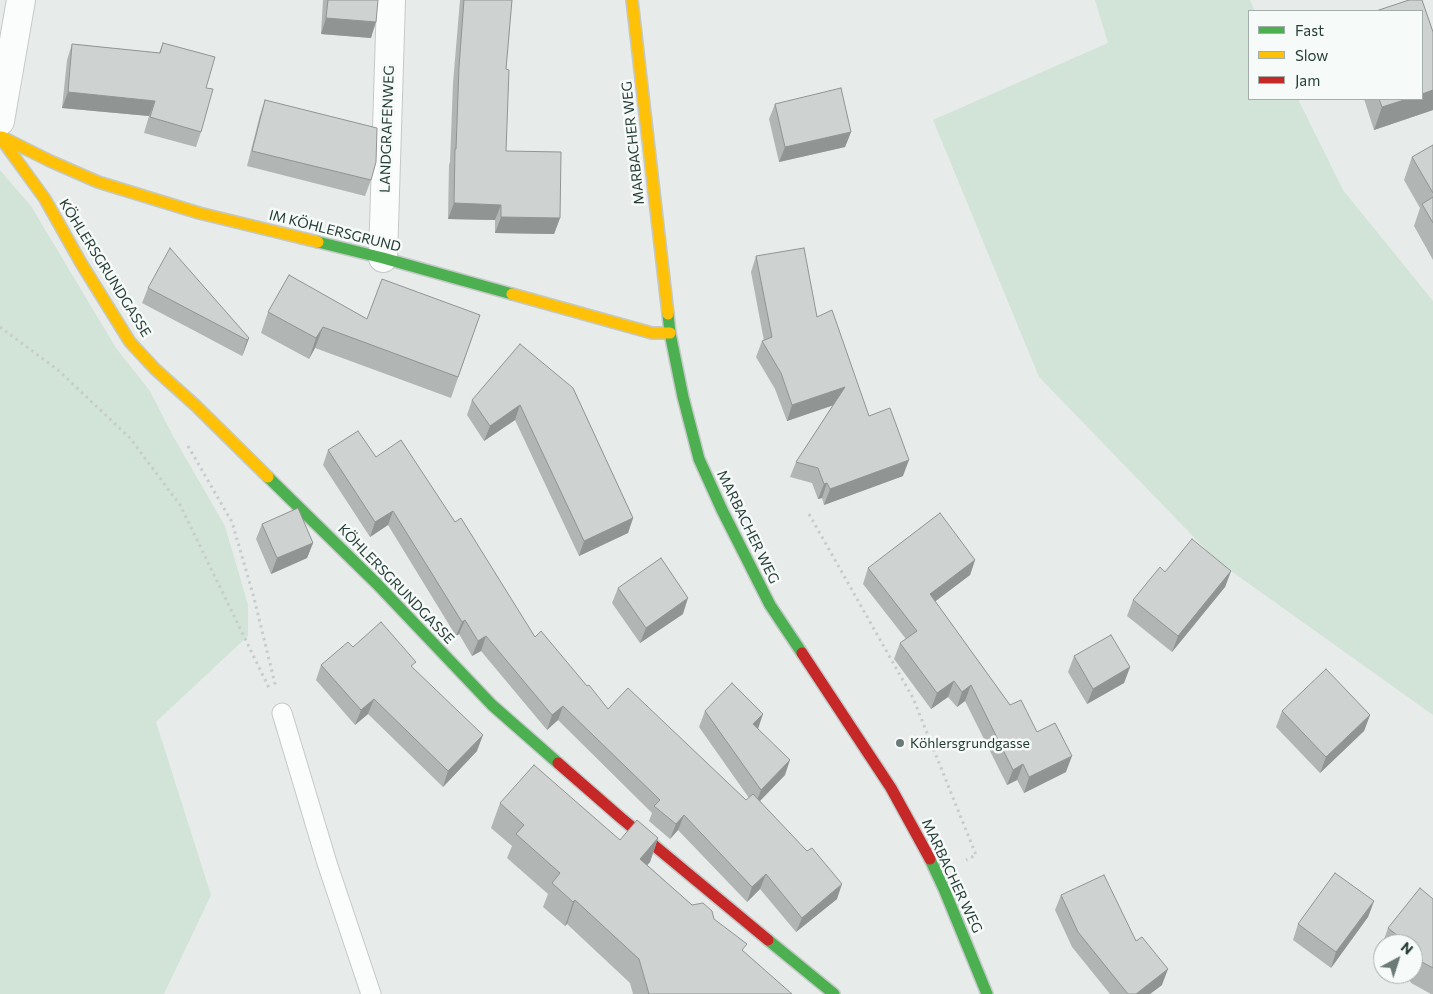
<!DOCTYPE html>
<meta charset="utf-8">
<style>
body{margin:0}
#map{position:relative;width:1433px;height:994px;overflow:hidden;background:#e7ecea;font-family:Commissioner,sans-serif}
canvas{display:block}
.legend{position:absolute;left:1248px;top:10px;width:175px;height:90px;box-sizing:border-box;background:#f6faf8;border:1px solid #a3aeab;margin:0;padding:6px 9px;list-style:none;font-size:15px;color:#263d37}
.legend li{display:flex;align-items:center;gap:10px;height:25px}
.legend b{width:25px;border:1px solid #a3aeab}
.north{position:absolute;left:1373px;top:934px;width:50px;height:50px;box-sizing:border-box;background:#f6faf8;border:1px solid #a3aeab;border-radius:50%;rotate:40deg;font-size:14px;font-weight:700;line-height:20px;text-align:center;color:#263d37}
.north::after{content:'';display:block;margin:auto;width:18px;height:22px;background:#6a7a76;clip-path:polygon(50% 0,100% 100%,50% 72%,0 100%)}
</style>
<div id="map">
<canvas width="1433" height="994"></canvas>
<ul class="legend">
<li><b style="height:6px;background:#4caf50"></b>Fast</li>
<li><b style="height:6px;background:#ffc107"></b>Slow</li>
<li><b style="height:6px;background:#c62828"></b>Jam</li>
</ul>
<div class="north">N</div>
</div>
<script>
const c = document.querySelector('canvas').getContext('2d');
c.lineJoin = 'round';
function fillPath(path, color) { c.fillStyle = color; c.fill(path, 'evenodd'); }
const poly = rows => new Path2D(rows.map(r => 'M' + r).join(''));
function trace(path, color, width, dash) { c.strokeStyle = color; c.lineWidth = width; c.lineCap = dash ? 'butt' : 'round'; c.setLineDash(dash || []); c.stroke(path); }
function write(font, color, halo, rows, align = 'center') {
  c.font = font + ' Commissioner,sans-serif'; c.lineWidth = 5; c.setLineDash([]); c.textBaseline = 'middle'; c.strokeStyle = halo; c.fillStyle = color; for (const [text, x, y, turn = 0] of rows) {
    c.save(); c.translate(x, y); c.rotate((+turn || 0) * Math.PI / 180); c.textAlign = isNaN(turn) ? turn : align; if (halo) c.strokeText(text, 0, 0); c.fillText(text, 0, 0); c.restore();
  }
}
const green = poly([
 [1095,0,1250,0,1255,11,1249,11,1249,99,1298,99,1343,190,1433,301,1433,715,1217,561,1039,377,933,120,1108,43],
 [0,170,31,206,116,348,150,391,173,436,225,526,248,605,248,636,156,722,211,895,164,994,0,994]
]);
const path = poly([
 [0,327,58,370,130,438,180,505,270,690],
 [188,446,232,522,254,598,276,688],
 [809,514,913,698,976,855,966,860]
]);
const lane = poly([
 [282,713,327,863,371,994]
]);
const street = poly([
 [0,121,21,0],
 [383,258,391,0]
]);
const fast = poly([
 [318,242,383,258,512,294],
 [668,314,670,333,683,397,699,459,722,510,770,605,802,653],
 [268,477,377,584,492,705,558,763],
 [930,859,944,889,987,994],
 [768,940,834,994]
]);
const slow = poly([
 [632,0,668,314],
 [0,137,45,199,81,263,130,342,155,369,195,405,268,477],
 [2,137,50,161,98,182,199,213,318,242],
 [512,294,652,333,670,333]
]);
const jam = poly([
 [802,653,891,788,930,859],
 [558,763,621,818,768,940]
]);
const wall = poly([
 [323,0,378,0,371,38,321,34],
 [460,0,512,0,506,69,506,151,560,218,554,234,495,233,495,220,448,219,449,165,450,162,453,83],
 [1409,0,1422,0,1433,32,1433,110,1374,130,1364,99,1422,99,1422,11,1376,11],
 [163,43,206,88,201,132,196,147,144,133,149,116,62,108,67,60,72,44,159,53],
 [265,100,371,180,365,196,247,166,260,115],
 [775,104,851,132,845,147,779,162,769,119],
 [1433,145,1433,260,1414,226,1420,208,1404,180,1412,157],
 [756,256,817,317,869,416,903,476,824,505,822,498,818,499,812,483,790,477,796,462,833,405,787,421,775,389,756,357,762,341,764,341,751,272],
 [148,288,249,338,243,354,242,356,142,303],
 [268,312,367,319,480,315,451,398,315,348,309,359,261,333],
 [573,388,633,518,628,533,579,556,515,420,484,441,467,415,472,400],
 [328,450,376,457,455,522,535,637,587,686,608,709,746,800,749,798,699,727,705,711,758,728,785,775,760,801,837,899,796,932,760,889,747,902,678,830,670,839,649,821,652,813,558,720,547,730,481,651,472,656,459,634,456,636,388,525,370,537,323,465],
 [262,524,313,543,307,558,271,574,256,539],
 [975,560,970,575,935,601,1010,705,1037,732,1066,772,1024,793,1017,780,1007,785,965,701,957,707,948,697,931,709,894,659,900,643,906,639,863,584,868,568],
 [1231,571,1225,587,1172,652,1127,616,1133,600],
 [618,588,683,614,640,643,612,603],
 [353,647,413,668,477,751,443,787,368,714,355,725,316,680,321,665],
 [1074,656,1130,667,1124,683,1087,704,1068,672],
 [1282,711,1370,715,1364,731,1320,773,1276,727],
 [500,803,620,840,658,838,650,862,647,865,692,905,714,919,744,952,792,994,633,994,630,983,567,924,565,926,543,907,548,894,507,858,512,846,491,828],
 [1061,895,1136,941,1162,985,1150,994,1110,994,1072,947,1055,910],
 [1433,899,1433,994,1431,994,1411,983,1406,974,1413,974,1413,944,1383,944,1383,954,1380,951,1388,928],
 [1374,901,1368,917,1331,968,1293,940,1298,924]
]);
const shadedWall = poly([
 [326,18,376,22,371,38,321,34],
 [1433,90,1433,110,1374,130,1382,107,1407,99,1422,99,1422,94],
 [68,92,155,101,149,116,62,108],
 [851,132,845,147,779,162,785,147],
 [454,203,501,205,495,220,448,219],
 [501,217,560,218,554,234,495,233],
 [323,327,315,348,309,359,316,338],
 [249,338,243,354,242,356,247,340],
 [845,387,840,403,787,421,792,405],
 [520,405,515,420,484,441,490,426],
 [909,460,903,476,824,505,830,489],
 [827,483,822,498,818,499,824,484],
 [393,511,388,525,370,537,375,522],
 [633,518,628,533,579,556,584,541],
 [313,543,307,558,271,574,277,558],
 [975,560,970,575,924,610,930,594],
 [1231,571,1225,587,1172,652,1178,636],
 [688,598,683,614,640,643,646,628],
 [465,620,459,634,456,636,462,622],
 [486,636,481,651,472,656,478,641],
 [1130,667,1124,683,1087,704,1093,689],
 [954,681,948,697,931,709,937,693],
 [971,685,965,701,957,707,962,692],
 [374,699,368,714,355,725,361,710],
 [563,706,558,720,547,730,552,715],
 [763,714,758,729,753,724],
 [1370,715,1364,731,1320,773,1326,757],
 [483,735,477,751,443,787,448,771],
 [1072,756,1066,772,1024,793,1029,777],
 [790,760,785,775,755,806,761,790],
 [1023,764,1017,780,1007,785,1013,770],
 [684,815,678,830,670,839,676,824],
 [658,838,650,862,631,883,640,859],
 [766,874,760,889,747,902,752,887],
 [842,884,837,899,796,932,802,918],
 [575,900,567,924,565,926,573,902],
 [1374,901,1368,917,1331,968,1336,952],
 [1168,969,1162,985,1150,994,1136,994]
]);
const building = poly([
 [328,0,378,0,376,22,326,18,328,0],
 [464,0,512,0,506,69,509,70,506,151,561,152,560,218,501,217,501,205,454,203,455,149,456,149,459,67,464,0],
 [1409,0,1422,0,1433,32,1433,90,1422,94,1422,11,1376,11,1409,0],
 [163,43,215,57,206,88,213,89,201,132,150,117,155,101,68,92,72,44,160,53,163,43],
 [841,88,851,132,785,147,775,104,841,88],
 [1379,99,1407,99,1382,107,1379,99],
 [265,100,377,128,376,162,371,180,252,151,265,100],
 [1433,145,1433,193,1412,157,1433,145],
 [1433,197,1433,223,1422,204,1433,197],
 [170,248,249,338,247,340,148,288,170,248],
 [804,248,817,317,832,310,869,416,890,408,909,460,830,489,827,483,824,484,818,468,796,462,845,387,792,405,781,373,762,341,772,337,756,256,804,248],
 [289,275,367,319,382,279,480,315,458,377,323,327,316,338,268,312,289,275],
 [520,344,573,388,633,518,584,541,520,405,490,426,472,400,520,344],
 [358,431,376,457,401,440,455,522,461,518,535,637,541,631,587,686,589,685,608,709,628,688,746,800,753,794,807,851,812,848,842,884,802,918,766,874,752,887,684,815,676,824,654,806,660,800,563,706,552,715,486,636,478,641,465,620,462,622,393,511,375,522,328,450,358,431],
 [298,508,313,543,277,558,262,524,298,508],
 [940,513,975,560,930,594,1010,705,1021,700,1037,732,1055,723,1072,756,1029,777,1023,764,1013,770,971,685,962,692,954,681,937,693,900,643,917,631,868,568,940,513],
 [1192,539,1231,571,1178,636,1133,600,1160,567,1165,572,1192,539],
 [661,558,688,598,646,628,618,588,661,558],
 [381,622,416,662,411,666,483,735,448,771,374,699,361,710,321,665,348,642,353,647,381,622],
 [1111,635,1130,667,1093,689,1074,656,1111,635],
 [1326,669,1370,715,1326,757,1282,711,1326,669],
 [732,683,763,714,753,724,790,760,761,790,705,711,732,683],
 [534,765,620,840,637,820,658,838,640,859,692,905,703,903,712,911,714,919,747,944,742,950,792,994,649,994,639,959,575,900,573,902,552,883,560,873,516,834,524,825,500,803,534,765],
 [1335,873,1374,901,1336,952,1298,924,1335,873],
 [1104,875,1136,941,1142,937,1168,969,1136,994,1128,994,1078,932,1061,895,1104,875],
 [1420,888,1433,899,1433,968,1420,961,1413,950,1413,944,1408,944,1388,928,1420,888]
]);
const markers = [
 [900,743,5,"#6a7a76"]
];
const streetNames = [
 ["LANDGRAFENWEG",387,129,-88],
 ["MARBACHER WEG",633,143,-96],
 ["IM KÖHLERSGRUND",335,231,14],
 ["KÖHLERSGRUNDGASSE",105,268,58],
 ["MARBACHER WEG",748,527,64],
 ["KÖHLERSGRUNDGASSE",396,584,46],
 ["MARBACHER WEG",952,876,65]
];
const poiNames = [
 ["Köhlersgrundgasse",910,743]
];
fillPath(green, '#d2e3d7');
trace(lane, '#c4c9c7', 21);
trace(street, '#c4c9c7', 30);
trace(fast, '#c3c9c7', 14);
trace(slow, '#c3c9c7', 14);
trace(jam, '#c3c9c7', 14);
trace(path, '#c7cdcb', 3, [2.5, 4]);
trace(lane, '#fbfcfc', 19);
trace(street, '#fbfcfc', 28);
trace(fast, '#4caf50', 11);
trace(slow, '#ffc107', 11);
trace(jam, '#c62828', 11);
fillPath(wall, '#b1b5b4');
fillPath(shadedWall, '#909492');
fillPath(building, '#ced3d1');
trace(building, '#909492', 1);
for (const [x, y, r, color] of markers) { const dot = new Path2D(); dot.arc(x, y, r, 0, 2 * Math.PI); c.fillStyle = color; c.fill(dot); trace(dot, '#f6faf8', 2); }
write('14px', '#263d37', '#f6faf8', streetNames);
write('14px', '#263d37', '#f6faf8', poiNames, 'left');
</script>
